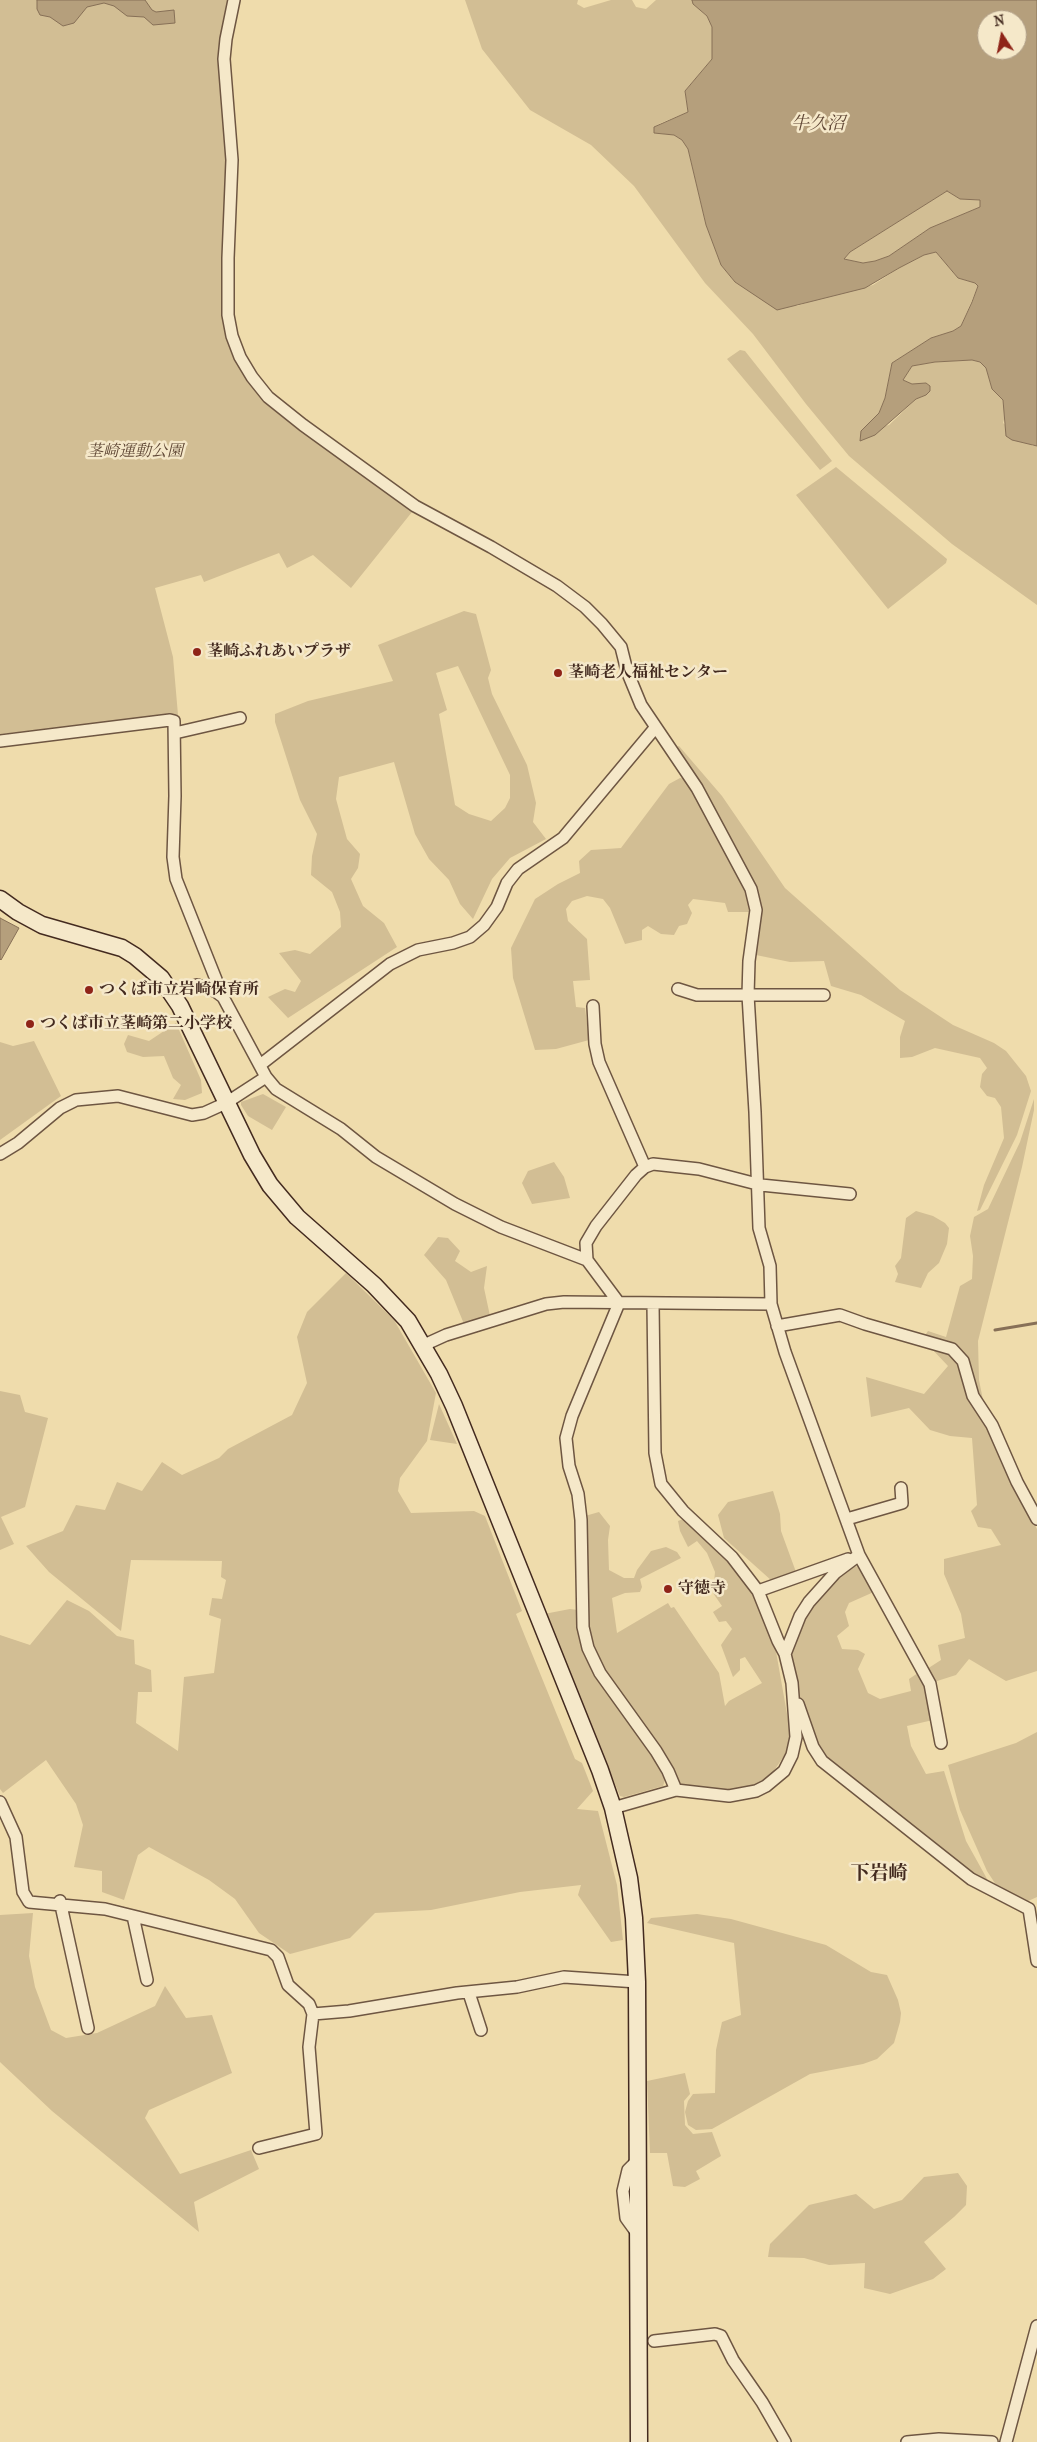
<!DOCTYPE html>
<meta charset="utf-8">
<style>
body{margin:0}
#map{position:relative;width:1037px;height:2442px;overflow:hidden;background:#efdcac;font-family:"IM FELL French Canon",serif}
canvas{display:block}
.north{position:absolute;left:977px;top:10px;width:50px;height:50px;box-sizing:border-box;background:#f5e8c9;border:1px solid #ae9c85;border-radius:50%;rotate:349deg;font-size:14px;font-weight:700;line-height:20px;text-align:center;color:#432a1f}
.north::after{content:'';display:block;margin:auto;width:18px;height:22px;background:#8f2418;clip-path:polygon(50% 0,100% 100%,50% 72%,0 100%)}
</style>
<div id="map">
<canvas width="1037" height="2442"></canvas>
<div class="north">N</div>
</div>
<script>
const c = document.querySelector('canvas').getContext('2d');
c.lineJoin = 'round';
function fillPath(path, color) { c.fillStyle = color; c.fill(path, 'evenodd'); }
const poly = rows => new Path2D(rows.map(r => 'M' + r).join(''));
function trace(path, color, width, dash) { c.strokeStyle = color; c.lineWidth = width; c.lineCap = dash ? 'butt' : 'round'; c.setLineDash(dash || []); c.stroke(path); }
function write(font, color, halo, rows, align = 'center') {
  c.font = font + ' "IM FELL French Canon","Noto Serif JP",serif'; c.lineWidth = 5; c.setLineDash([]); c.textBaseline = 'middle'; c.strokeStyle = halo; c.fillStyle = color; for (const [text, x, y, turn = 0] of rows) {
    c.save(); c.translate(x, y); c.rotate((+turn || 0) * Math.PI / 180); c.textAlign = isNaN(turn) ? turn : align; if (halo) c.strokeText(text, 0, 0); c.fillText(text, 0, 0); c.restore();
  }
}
const green = poly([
 [0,0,230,0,225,314,246,375,347,462,412,512,351,588,313,555,287,568,279,553,204,582,201,575,155,588,173,657,178,715,0,734],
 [465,0,578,0,577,4,584,8,611,0,632,0,636,7,646,9,656,0,692,0,693,4,707,16,712,27,712,59,685,91,688,112,661,123,654,127,654,133,674,135,682,140,688,149,706,225,721,265,735,282,749,291,797,306,818,299,873,285,899,268,924,255,936,252,958,278,975,283,978,286,961,326,953,331,931,338,892,363,885,398,879,413,861,431,889,425,916,399,926,395,930,391,930,386,926,383,912,384,903,380,912,366,935,362,972,360,980,362,986,368,992,389,1003,400,1006,413,1003,423,1033,446,1037,446,1037,605,952,544,849,456,806,404,753,334,705,283,634,186,591,145,530,110,482,49],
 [947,191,960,199,980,200,980,207,930,228,889,256,875,261,863,263,844,259,850,252],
 [740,350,745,351,832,461,820,470,727,359],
 [836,467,947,559,946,563,888,609,796,495],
 [464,611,476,614,491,670,488,678,492,694,527,765,536,803,533,822,546,839,510,858,492,879,473,919,460,904,449,880,429,859,415,834,394,762,339,777,336,799,347,839,360,854,358,868,351,879,363,906,384,923,397,947,288,1018,268,997,285,989,295,992,301,981,279,953,295,950,310,954,341,927,340,912,332,892,311,875,312,856,317,834,300,800,275,722,275,714,308,701,393,681,378,645],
 [458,666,510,775,510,798,505,808,491,821,469,814,455,805,439,714,447,710,436,673],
 [679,746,722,796,785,888,900,990,953,1025,994,1043,1006,1051,1026,1076,1031,1091,1017,1135,980,1210,977,1211,984,1185,1004,1138,1001,1107,995,1098,987,1096,980,1087,982,1074,987,1068,980,1058,935,1048,912,1057,900,1058,900,1037,905,1021,861,995,831,986,824,961,790,962,756,955,760,899,724,829,674,748],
 [680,778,686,779,749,895,751,912,728,912,725,903,693,899,688,905,692,913,687,924,679,926,674,935,661,934,648,926,642,930,642,940,625,944,610,908,603,899,587,896,572,901,566,909,568,921,587,939,590,980,573,981,576,1007,585,1008,589,1040,556,1049,535,1050,513,978,511,948,535,899,558,884,580,873,579,861,591,850,621,848,669,784],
 [176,1023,201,1080,202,1093,185,1100,173,1099,181,1085,173,1078,164,1056,143,1057,127,1052,124,1044,128,1035,149,1041],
 [34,1041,61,1096,0,1140,0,1042,13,1046],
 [263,1094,286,1107,272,1130,248,1116,241,1105,241,1102],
 [1034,1099,1034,1110,1022,1167,978,1341,979,1380,985,1410,976,1396,968,1364,924,1337,928,1331,946,1337,960,1286,972,1279,973,1256,970,1236,974,1217,988,1209,1020,1142],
 [554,1162,564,1177,570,1198,532,1204,522,1183,528,1171],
 [916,1211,933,1216,945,1223,949,1228,947,1244,939,1263,928,1273,921,1288,895,1282,898,1274,895,1266,901,1258,906,1218],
 [438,1237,448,1238,460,1251,455,1261,471,1272,487,1266,484,1288,490,1316,464,1324,446,1280,424,1255],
 [346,1273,394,1320,436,1393,427,1441,400,1478,398,1491,411,1513,474,1511,485,1516,522,1611,516,1614,526,1639,575,1759,582,1763,593,1791,577,1809,598,1811,617,1885,623,1940,611,1942,578,1895,581,1885,520,1892,431,1910,375,1913,350,1938,290,1954,259,1933,235,1899,209,1880,149,1847,138,1855,124,1900,102,1892,102,1871,74,1867,83,1825,76,1804,46,1760,3,1793,0,1789,0,1635,30,1645,67,1600,89,1611,117,1636,134,1640,135,1664,151,1670,152,1692,138,1692,136,1723,178,1751,184,1677,214,1673,221,1619,209,1615,212,1598,222,1599,226,1580,221,1577,222,1561,131,1560,121,1631,49,1572,26,1546,63,1531,76,1505,105,1510,117,1482,142,1491,162,1462,182,1475,219,1458,228,1449,292,1415,307,1383,297,1337,307,1312],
 [931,1348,940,1349,957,1358,1013,1485,1037,1529,1037,1671,1006,1681,969,1659,956,1675,934,1682,927,1669,941,1660,938,1645,965,1638,961,1614,944,1574,944,1559,1001,1545,991,1529,978,1527,971,1511,977,1505,972,1438,950,1436,930,1430,909,1408,871,1417,866,1377,924,1394,948,1366],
 [0,1391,20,1395,25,1412,48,1418,25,1507,1,1517,14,1544,0,1550],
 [439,1404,457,1444,430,1440],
 [773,1491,780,1514,781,1531,796,1572,772,1581,724,1538,718,1515,728,1502],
 [599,1512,610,1526,608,1540,609,1570,624,1578,634,1578,637,1570,651,1551,666,1547,677,1552,681,1558,640,1579,642,1587,640,1592,625,1593,612,1598,617,1633,668,1603,671,1608,674,1607,719,1673,725,1706,729,1701,762,1683,745,1657,740,1659,740,1670,733,1677,721,1645,732,1629,726,1621,719,1622,713,1612,722,1606,713,1593,715,1572,707,1553,697,1541,688,1547,680,1531,678,1521,686,1518,730,1560,754,1592,774,1640,790,1731,788,1750,769,1778,756,1786,726,1792,679,1786,600,1667,587,1628,585,1516],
 [855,1566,860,1567,876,1591,849,1603,845,1612,849,1626,837,1636,842,1649,858,1650,865,1654,858,1669,868,1693,880,1699,911,1691,909,1679,918,1673,926,1686,933,1720,907,1726,911,1746,926,1774,944,1771,966,1841,991,1886,975,1877,827,1759,814,1741,798,1692,793,1668,791,1645,803,1617,845,1569],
 [570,1609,578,1610,595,1672,664,1773,665,1780,663,1786,624,1797,620,1796,544,1614],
 [1037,1732,1037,1897,1026,1902,1000,1891,987,1871,960,1810,948,1765,1016,1743],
 [33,1913,29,1956,35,1987,51,2030,66,2038,97,2033,155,2006,165,1986,186,2018,212,2015,232,2073,149,2110,145,2118,180,2174,251,2150,259,2169,194,2202,199,2232,52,2111,0,2062,0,1915],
 [697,1914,731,1919,826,1945,871,1972,887,1975,898,2000,901,2013,900,2022,894,2043,877,2059,863,2064,810,2074,712,2129,696,2130,688,2125,685,2112,688,2101,693,2094,715,2093,716,2050,722,2022,741,2015,734,1943,647,1923,651,1918],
 [685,2073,690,2094,684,2101,685,2125,693,2134,712,2132,721,2156,696,2171,700,2179,685,2187,673,2186,667,2153,650,2153,647,2081],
 [958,2173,967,2186,966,2205,954,2217,924,2242,946,2269,933,2279,890,2294,864,2288,865,2263,829,2265,804,2258,768,2257,770,2244,809,2205,856,2194,874,2209,902,2200,924,2177]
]);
const water = poly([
 [37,0,145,0,152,10,156,12,174,10,175,23,153,25,144,17,127,16,114,6,104,3,87,7,74,23,63,26,50,17,40,15,37,9,37,0],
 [692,0,1037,0,1037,446,1012,440,1006,436,1003,400,992,389,986,368,980,362,972,360,935,362,912,366,903,380,912,384,926,383,930,386,930,391,926,395,916,399,875,435,860,441,861,431,879,413,885,398,892,363,931,338,953,331,961,326,972,302,978,286,975,283,958,278,936,252,924,255,899,268,865,288,777,310,735,282,721,265,706,225,688,149,682,140,674,135,654,133,654,127,688,112,685,91,712,59,712,27,707,16,693,4,692,0],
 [987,20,1017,20,1017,50,987,50,987,20],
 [947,191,960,199,980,200,980,207,930,228,889,256,875,261,863,263,844,259,850,252,947,191],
 [0,918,19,928,1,960,0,959,0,918]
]);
const stream = poly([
 [995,1330,1037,1323]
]);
const street = poly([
 [234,0,226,39,224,59,232,160,228,258,228,315,232,336,240,357,252,377,268,397,303,425,415,506,491,547,557,586,585,607,602,624,621,647,627,671,641,705,697,788,751,889,756,910,749,961,748,995,755,1112,759,1228,770,1266,771,1304,785,1352,859,1555,930,1684,941,1743],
 [175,733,240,718],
 [0,741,170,720,174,721,175,796,173,857,176,879,223,997],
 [678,989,697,995,824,995],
 [172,992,197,985,215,991,223,997,266,1077,276,1089,341,1129,376,1157,455,1204,501,1227,587,1260,619,1303,572,1416,566,1438,569,1466,578,1494,581,1520,583,1627,588,1648,600,1673,656,1751,668,1771,676,1790],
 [593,1006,595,1044,599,1062,645,1167],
 [260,1065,390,964,418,950,453,943,470,937,484,925,497,907,507,883,518,869,563,838,655,728],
 [0,1154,18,1143,60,1108,76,1100,118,1096,192,1115,204,1113,226,1103,266,1077],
 [587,1260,586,1243,596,1226,636,1175,645,1167,653,1164,699,1169,761,1185,850,1194],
 [777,1326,840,1315,865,1324,952,1349,963,1361,973,1396,992,1425,1017,1482,1037,1519],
 [424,1345,446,1335,546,1304,564,1302,771,1304],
 [847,1519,902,1503,901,1488],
 [758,1591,848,1559],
 [785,1654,800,1616,809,1602,835,1573,859,1555],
 [798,1704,813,1747,822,1761,971,1879,1029,1909],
 [0,1802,16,1837,23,1892,29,1902,105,1909,271,1950,278,1957,288,1985,309,2004,313,2014,309,2047,316,2134,259,2148],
 [613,1808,676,1790,729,1796,756,1791,766,1786,784,1771,792,1755,796,1737,792,1683,785,1654,778,1641,758,1591,732,1557,683,1511,661,1484,655,1453,653,1304],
 [60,1901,88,2028],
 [1029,1909,1037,1961],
 [133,1916,147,1980],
 [469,1993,481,2030],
 [313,2014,349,2011,457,1993,517,1987,564,1977,637,1982],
 [638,2160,628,2170,623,2191,626,2218,639,2236],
 [654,2341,715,2334,721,2336,733,2360,762,2402,785,2442],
 [907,2442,939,2439,992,2442],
 [1006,2442,1037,2326]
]);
const secondary = poly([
 [0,899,18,912,42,925,122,948,135,956,161,978,180,1006,252,1155,270,1185,297,1217,374,1285,408,1321,439,1374,454,1406,600,1770,613,1808,629,1878,634,1918,637,1982,639,2442]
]);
const markers = [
 [197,652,5,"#8f2418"],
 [558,673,5,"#8f2418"],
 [89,990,5,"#8f2418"],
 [30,1024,5,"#8f2418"],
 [668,1589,5,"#8f2418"]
];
const parkNames = [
 ["茎崎運動公園",135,452]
];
const poiNames = [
 ["茎崎ふれあいプラザ",207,652],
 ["茎崎老人福祉センター",568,673],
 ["つくば市立岩崎保育所",99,990],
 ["つくば市立茎崎第二小学校",40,1024],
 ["守徳寺",678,1589]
];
const waterNames = [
 ["牛久沼",818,125]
];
const quarterNames = [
 ["下岩崎",879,1874]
];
fillPath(green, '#d2be94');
fillPath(water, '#b59f7c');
trace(water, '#877057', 1);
trace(stream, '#877057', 3);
trace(street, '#6e5642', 14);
trace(secondary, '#432a1f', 19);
trace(street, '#f5e8c9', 11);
trace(secondary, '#f5e8c9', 16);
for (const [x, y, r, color] of markers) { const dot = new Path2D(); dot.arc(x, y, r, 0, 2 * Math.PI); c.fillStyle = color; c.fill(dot); trace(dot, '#f5e8c9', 2); }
write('italic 16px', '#604836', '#f5e8c9', parkNames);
write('bold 16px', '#432a1f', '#f5e8c9', poiNames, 'left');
write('italic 18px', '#604736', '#f5e8c9', waterNames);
write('bold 19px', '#432a1f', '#f5e8c9', quarterNames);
</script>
